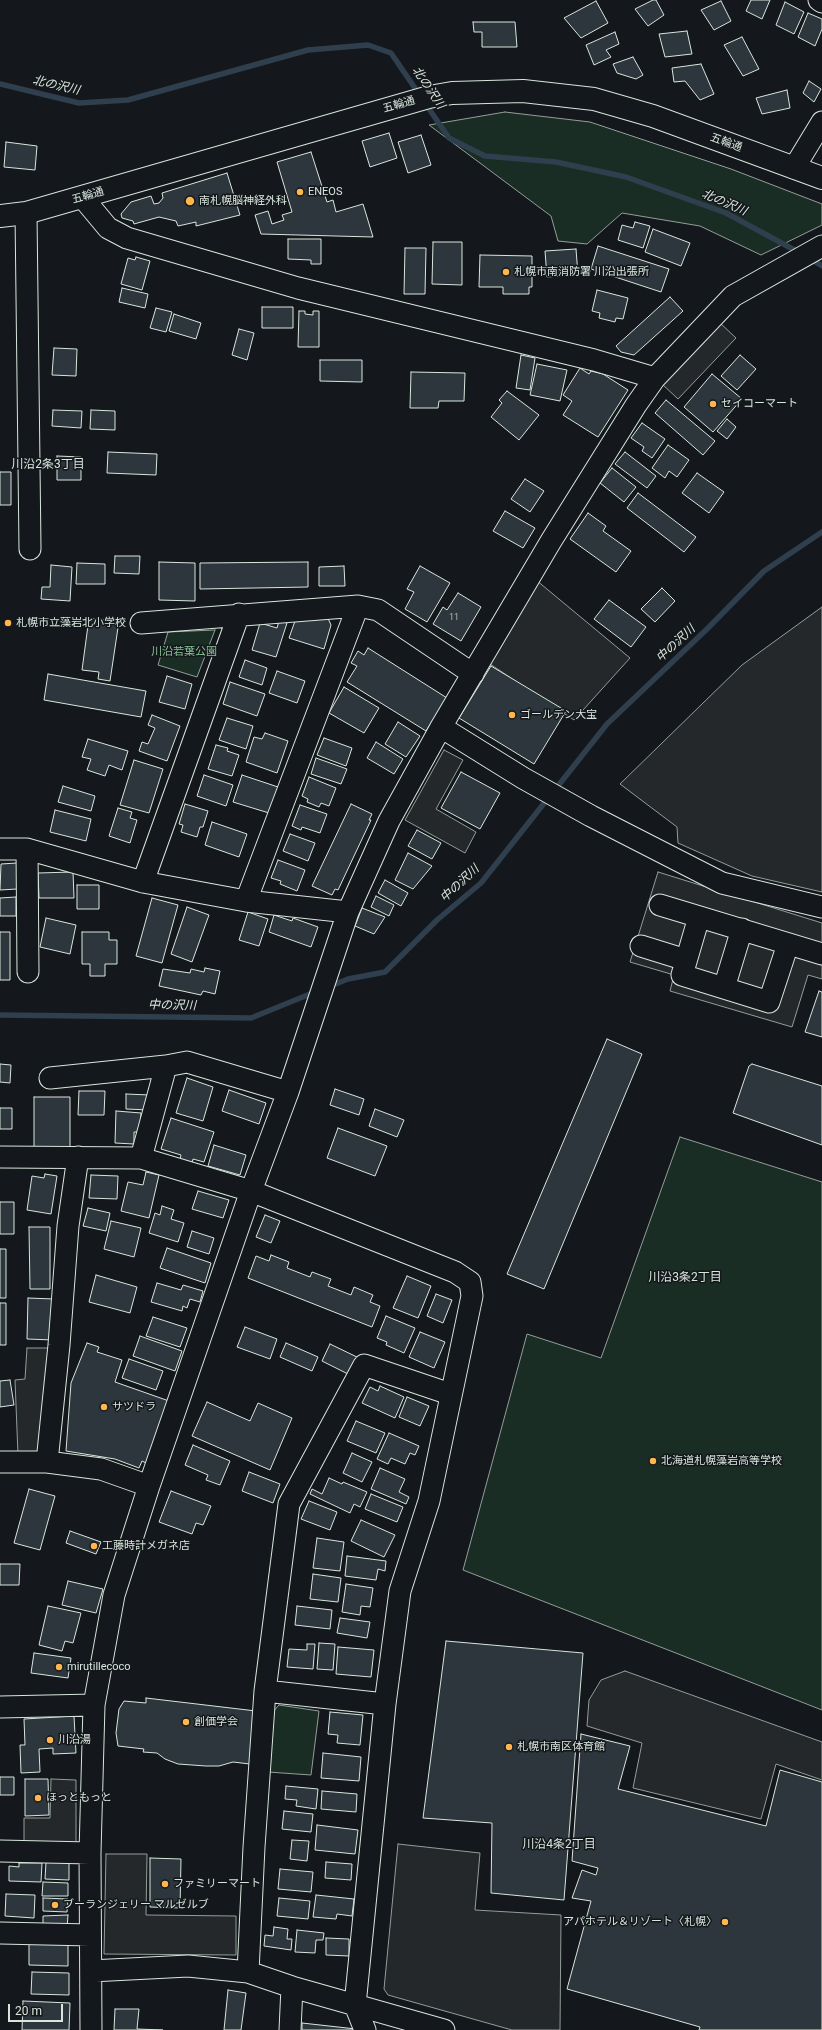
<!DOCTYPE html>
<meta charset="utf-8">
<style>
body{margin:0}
#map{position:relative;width:822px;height:2030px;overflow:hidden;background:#14181c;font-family:Roboto,sans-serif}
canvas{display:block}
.scale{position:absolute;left:8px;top:2004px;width:55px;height:18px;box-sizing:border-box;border:2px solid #d8e6dc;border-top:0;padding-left:5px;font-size:12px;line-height:14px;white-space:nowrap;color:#d8e6dc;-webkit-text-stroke:3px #14181c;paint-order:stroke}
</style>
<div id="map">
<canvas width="822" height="2030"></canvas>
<div class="scale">20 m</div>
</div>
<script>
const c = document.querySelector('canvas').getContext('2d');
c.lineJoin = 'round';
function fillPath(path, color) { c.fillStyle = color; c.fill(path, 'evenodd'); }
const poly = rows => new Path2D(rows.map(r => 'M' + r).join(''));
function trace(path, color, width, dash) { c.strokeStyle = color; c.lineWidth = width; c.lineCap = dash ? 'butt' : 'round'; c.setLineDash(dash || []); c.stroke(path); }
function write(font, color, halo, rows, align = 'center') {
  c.font = font + ' Roboto,"Noto Sans JP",sans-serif'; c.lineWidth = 3; c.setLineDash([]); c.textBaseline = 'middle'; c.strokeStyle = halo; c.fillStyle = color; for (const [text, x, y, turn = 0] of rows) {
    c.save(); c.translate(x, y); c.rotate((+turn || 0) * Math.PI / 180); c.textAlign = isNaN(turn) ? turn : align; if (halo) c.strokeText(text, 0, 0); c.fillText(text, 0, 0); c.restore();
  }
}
const green = poly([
 [505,112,590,122,731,169,822,204,822,225,761,255,700,226,622,213,587,244,558,241,551,216,429,125,505,112],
 [215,630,197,677,158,665,168,632,215,630],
 [680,1137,822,1182,822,1710,463,1570,527,1334,601,1358,680,1137],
 [279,1705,319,1711,311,1775,268,1772,271,1714,279,1705]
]);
const parking = poly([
 [719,322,736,338,678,399,661,383,719,322],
 [536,580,630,658,574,720,487,662,536,580],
 [822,607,822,892,752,876,678,843,677,827,620,784,742,665,822,607],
 [444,750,463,760,436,809,476,832,465,853,405,820,444,750],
 [658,872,822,923,822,979,808,975,792,1027,670,991,674,975,630,962,658,872],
 [27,1348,54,1348,42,1456,18,1455,15,1380,25,1379,27,1348],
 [625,1671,822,1742,822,1780,776,1764,761,1819,633,1788,642,1743,587,1726,589,1700,601,1680,625,1671],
 [51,1779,76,1780,76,1845,24,1845,24,1818,50,1818,51,1779],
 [398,1844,480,1853,475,1910,561,1915,560,2030,512,2030,388,1995,384,1989,398,1844],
 [106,1854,147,1854,146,1915,236,1916,236,1955,104,1954,106,1854]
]);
const stream = poly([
 [0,84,79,103,128,100,308,50,368,45,391,53,419,94],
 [425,103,449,138,485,156,556,162,626,177,726,213,800,253],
 [809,258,822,266],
 [554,791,607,724,707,629,764,571,822,532],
 [328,987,348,979,385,972,437,920,481,883,549,797],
 [0,1015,251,1018,315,992]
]);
const building = poly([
 [653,0,656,0,664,15,648,26,635,9,653,0],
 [751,0,770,0,762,19,746,11,751,0],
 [596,1,608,23,581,38,564,18,596,1],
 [721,1,731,21,714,30,701,10,721,1],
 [785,2,804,12,794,34,776,25,785,2],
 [808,13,822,19,822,29,815,46,798,37,808,13],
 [473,22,515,22,517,47,482,47,482,32,474,32,473,22],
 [687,31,692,54,665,57,659,34,687,31],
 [615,32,619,44,606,50,611,57,594,65,586,45,615,32],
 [742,37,759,69,743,76,724,45,742,37],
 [633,57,643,75,636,79,617,73,613,64,633,57],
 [701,64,714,94,700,100,685,81,674,82,672,68,701,64],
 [809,81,821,89,814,102,803,93,809,81],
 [787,90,790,108,762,114,756,98,787,90],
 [389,133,397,158,370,167,362,141,389,133],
 [421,135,431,165,408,173,398,142,421,135],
 [6,142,37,146,35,170,4,167,6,142],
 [311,152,327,202,333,200,336,212,363,204,373,237,261,234,255,215,268,211,272,224,284,220,282,215,292,212,277,162,311,152],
 [227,173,240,215,196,226,196,222,178,226,176,221,159,217,134,224,133,221,122,218,121,214,131,202,151,196,154,204,159,203,163,198,162,193,227,173],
 [635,222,650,226,643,248,618,240,622,225,633,228,635,222],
 [653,229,690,243,681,266,645,252,653,229],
 [288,239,321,239,321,264,311,264,311,260,288,259,288,239],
 [433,242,462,242,462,285,432,284,433,242],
 [598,246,669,269,661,292,591,269,598,246],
 [405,248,426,248,425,294,404,294,405,248],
 [576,249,578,275,547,277,545,251,576,249],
 [480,255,532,256,532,287,529,287,529,294,503,294,503,287,479,287,480,255],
 [136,257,150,261,142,290,121,284,128,258,135,260,136,257],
 [122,288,148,294,145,308,119,302,122,288],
 [597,290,628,298,623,319,616,318,615,322,599,318,600,313,592,311,597,290],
 [670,297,683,311,634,355,621,352,616,346,670,297],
 [262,307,293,307,293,328,262,328,262,307],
 [156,308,172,312,166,332,150,328,156,308],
 [299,311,305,311,305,314,313,315,313,311,319,311,319,347,298,347,299,311],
 [174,314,201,323,196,339,169,331,174,314],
 [239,329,254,333,247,360,232,355,239,329],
 [54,348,77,349,76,376,52,375,54,348],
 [521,355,535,358,530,390,516,388,521,355],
 [740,355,756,369,737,390,721,376,740,355],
 [320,360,362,360,362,382,320,381,320,360],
 [537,364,567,370,560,401,530,395,537,364],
 [580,368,589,374,591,371,603,374,628,390,598,437,563,415,572,401,563,395,580,368],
 [411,372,465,373,464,401,439,401,438,408,410,408,411,372],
 [712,374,742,399,713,432,684,407,712,374],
 [507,391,539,415,519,440,491,417,502,403,499,400,507,391],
 [666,400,715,441,703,455,655,413,666,400],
 [53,410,82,411,81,428,52,426,53,410],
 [91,410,115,411,115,430,90,429,91,410],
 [727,419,736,427,727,439,717,431,727,419],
 [642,423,665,439,652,458,642,451,644,447,631,438,642,423],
 [668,445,689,460,677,477,669,471,665,478,652,468,668,445],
 [108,452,157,454,156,475,107,473,108,452],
 [625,452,656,476,647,488,615,464,625,452],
 [57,456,81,457,81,480,57,480,57,456],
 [612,468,636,487,624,502,600,483,612,468],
 [0,472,11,472,11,505,0,505,0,472],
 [697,473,724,492,709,513,682,493,697,473],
 [525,479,544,491,530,512,511,499,525,479],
 [638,493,696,537,684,552,627,508,638,493],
 [505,511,535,528,523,548,493,531,505,511],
 [588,513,606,526,603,531,631,551,616,572,570,539,588,513],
 [115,556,140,556,139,574,114,573,115,556],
 [159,562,195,563,195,601,159,600,159,562],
 [308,562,308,587,200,589,200,563,308,562],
 [77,563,105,564,105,584,76,584,77,563],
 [51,565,72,567,70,601,41,599,42,587,50,587,51,565],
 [344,566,345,586,319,586,319,567,344,566],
 [420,566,450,583,427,622,405,609,414,592,407,589,420,566],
 [662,588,675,601,655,622,641,609,662,588],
 [458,593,481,607,461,641,433,624,443,607,447,610,458,593],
 [609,600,646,627,631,647,594,619,609,600],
 [327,616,331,625,324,649,289,638,295,621,327,616],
 [89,618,119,621,110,681,98,679,99,672,82,670,89,618],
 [279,621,287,623,276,657,252,650,260,623,277,628,279,621],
 [368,648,447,698,426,731,347,682,357,666,351,663,358,651,364,655,368,648],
 [245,660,267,668,262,685,239,677,245,660],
 [491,666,566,711,534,764,459,718,491,666],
 [277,671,305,681,297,703,269,693,277,671],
 [48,674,146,691,141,717,44,700,48,674],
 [167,676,192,684,185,709,159,702,167,676],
 [230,682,265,694,257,716,223,704,230,682],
 [344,687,379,708,364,733,329,713,344,687],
 [152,715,180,726,167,761,139,751,142,742,148,744,155,728,148,725,152,715],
 [227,718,253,726,246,749,219,740,227,718],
 [398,722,420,736,406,757,385,744,398,722],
 [265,733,288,741,277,773,246,762,254,737,262,739,265,733],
 [324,738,352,748,346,766,317,755,324,738],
 [88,739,128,751,122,770,109,765,105,776,87,770,91,759,82,757,88,739],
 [376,742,403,759,394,774,367,758,376,742],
 [216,745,228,748,227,751,239,755,232,776,208,769,216,745],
 [316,758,347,769,341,784,311,774,316,758],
 [134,760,163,769,149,813,120,805,134,760],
 [461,772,500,793,480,829,441,808,461,772],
 [204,775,233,785,226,806,197,796,204,775],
 [242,775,278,787,269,813,233,802,242,775],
 [309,777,336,788,329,806,321,803,319,807,307,802,308,799,302,796,309,777],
 [63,786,95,796,91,811,58,802,63,786],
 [185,804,208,811,203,827,200,827,197,837,181,832,183,825,179,824,185,804],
 [351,804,372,814,369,820,371,820,338,890,335,889,332,895,312,886,351,804],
 [300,805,327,814,320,833,302,827,301,830,292,826,300,805],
 [118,808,132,812,130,818,137,820,130,843,109,836,118,808],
 [55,810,91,819,86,841,50,832,55,810],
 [212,822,247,834,239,857,205,845,212,822],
 [417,830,441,843,432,859,408,846,417,830],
 [290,834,315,843,308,861,283,851,290,834],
 [408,853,432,866,413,889,395,880,408,853],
 [278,860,305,870,297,891,280,884,281,881,271,878,278,860],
 [17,863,17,889,0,890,1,864,17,863],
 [73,872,74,898,39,898,38,873,73,872],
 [385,880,408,893,401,906,378,893,385,880],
 [77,885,99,885,99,909,77,909,77,885],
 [376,896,394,905,389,916,371,907,376,896],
 [16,897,16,916,0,916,0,898,16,897],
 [152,898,178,905,162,963,136,956,152,898],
 [187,907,209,915,192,962,171,954,187,907],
 [362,908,385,917,374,934,355,926,362,908],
 [248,912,268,919,259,946,239,940,248,912],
 [274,915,292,921,293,918,318,927,311,947,269,932,274,915],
 [46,918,76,925,70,954,40,947,46,918],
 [0,932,10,932,10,980,0,980,0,932],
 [82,932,109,932,109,940,117,940,117,964,105,964,105,976,90,976,90,964,82,964,82,932],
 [205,968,220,971,215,994,203,991,201,995,159,986,163,969,190,973,191,969,204,972,205,968],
 [819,991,822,992,822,1037,805,1032,819,991],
 [607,1039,642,1054,544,1289,507,1274,607,1039],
 [0,1064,11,1065,10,1083,0,1082,0,1064],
 [752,1064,822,1086,822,1145,733,1113,749,1066,752,1064],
 [187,1078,213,1087,203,1121,176,1113,187,1078],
 [335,1089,364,1099,359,1115,330,1105,335,1089],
 [229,1090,266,1103,259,1124,222,1111,229,1090],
 [79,1091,105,1091,104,1115,78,1115,79,1091],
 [126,1094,150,1095,150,1110,126,1109,126,1094],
 [34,1097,70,1097,70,1149,34,1149,34,1097],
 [0,1108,12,1108,12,1129,0,1129,0,1108],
 [375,1109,404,1120,397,1137,369,1126,375,1109],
 [116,1111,141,1113,140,1132,134,1132,134,1144,115,1143,116,1111],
 [171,1118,214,1132,204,1162,193,1159,192,1163,180,1159,181,1155,161,1149,171,1118],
 [338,1128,387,1146,375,1176,327,1158,338,1128],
 [214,1145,246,1155,240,1175,208,1166,214,1145],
 [146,1172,159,1175,149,1218,121,1211,128,1182,143,1185,146,1172],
 [45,1174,57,1176,51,1214,27,1210,32,1176,44,1178,45,1174],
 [91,1175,118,1176,117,1199,89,1198,91,1175],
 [198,1191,229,1200,223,1218,192,1209,198,1191],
 [0,1202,14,1202,14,1234,0,1234,0,1202],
 [162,1206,174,1210,171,1219,184,1223,178,1242,149,1233,155,1213,160,1215,162,1206],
 [88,1208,110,1213,106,1231,83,1226,88,1208],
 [265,1215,280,1221,271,1243,256,1237,265,1215],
 [111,1221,141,1228,134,1257,104,1249,111,1221],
 [29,1227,50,1227,50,1289,30,1289,29,1227],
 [192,1231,214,1238,209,1254,187,1247,192,1231],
 [167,1248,211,1263,205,1283,160,1268,167,1248],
 [0,1249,6,1249,6,1298,0,1298,0,1249],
 [271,1255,289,1262,287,1268,310,1277,312,1272,331,1279,328,1286,351,1295,354,1287,373,1295,370,1302,380,1306,372,1327,248,1278,256,1256,269,1261,271,1255],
 [96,1275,137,1287,130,1313,89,1302,96,1275],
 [407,1276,431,1286,418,1318,393,1308,407,1276],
 [157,1283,181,1290,183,1285,203,1291,200,1302,190,1299,187,1308,183,1306,182,1311,151,1302,157,1283],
 [436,1294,452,1300,443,1323,427,1316,436,1294],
 [28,1298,54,1299,53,1340,27,1339,28,1298],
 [0,1303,6,1303,6,1345,0,1345,0,1303],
 [386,1316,415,1328,404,1353,386,1345,387,1342,377,1338,386,1316],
 [153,1317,187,1328,180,1347,146,1336,153,1317],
 [245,1327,277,1339,270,1359,237,1347,245,1327],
 [420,1332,445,1342,434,1368,409,1357,420,1332],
 [140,1336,182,1351,175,1371,133,1356,140,1336],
 [87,1343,99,1347,97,1352,122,1360,115,1382,169,1401,146,1463,142,1461,139,1468,115,1459,66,1451,71,1383,87,1343],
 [286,1343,318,1357,312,1371,280,1357,286,1343],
 [330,1344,359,1358,350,1375,322,1361,330,1344],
 [129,1359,163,1371,156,1390,122,1378,129,1359],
 [10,1380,14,1405,0,1407,0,1381,10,1380],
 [380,1386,404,1397,395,1418,362,1403,370,1387,378,1391,380,1386],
 [407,1397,429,1406,420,1426,399,1417,407,1397],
 [207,1402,250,1421,258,1403,292,1418,270,1470,192,1436,207,1402],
 [356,1421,385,1433,376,1453,347,1441,356,1421],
 [389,1433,419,1446,415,1455,410,1453,405,1464,391,1458,388,1464,377,1459,389,1433],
 [193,1445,230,1461,220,1485,206,1480,208,1475,185,1465,193,1445],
 [352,1453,372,1462,362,1482,343,1473,352,1453],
 [380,1468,405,1479,399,1492,409,1497,406,1504,371,1489,380,1468],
 [249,1472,280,1484,273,1503,242,1491,249,1472],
 [329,1478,342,1484,343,1482,367,1492,360,1507,354,1504,350,1513,310,1494,312,1489,322,1494,329,1478],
 [29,1489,55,1496,40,1550,14,1543,29,1489],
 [171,1491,211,1506,203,1525,196,1523,192,1534,159,1522,171,1491],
 [371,1494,403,1507,397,1522,365,1509,371,1494],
 [309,1501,337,1512,330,1530,301,1519,309,1501],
 [361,1520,395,1535,384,1557,351,1541,361,1520],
 [70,1531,101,1542,96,1554,66,1543,70,1531],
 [317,1538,344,1542,340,1571,313,1568,317,1538],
 [347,1556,386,1561,385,1571,378,1569,376,1580,345,1576,347,1556],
 [0,1564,20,1564,19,1585,0,1585,0,1564],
 [313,1574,341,1578,338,1602,310,1599,313,1574],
 [68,1581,103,1589,96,1613,62,1605,68,1581],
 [346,1584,373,1588,370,1607,361,1606,360,1615,342,1612,346,1584],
 [48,1606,81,1613,73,1643,65,1641,62,1651,39,1645,48,1606],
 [297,1606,332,1610,330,1629,295,1625,297,1606],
 [340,1618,370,1622,367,1638,337,1633,340,1618],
 [446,1641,583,1653,564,1900,491,1893,492,1823,423,1818,446,1641],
 [319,1643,335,1644,333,1670,317,1669,319,1643],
 [307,1644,315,1644,313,1669,287,1667,289,1649,307,1650,307,1644],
 [338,1647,374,1650,371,1677,336,1674,338,1647],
 [34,1653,71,1658,68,1678,31,1673,34,1653],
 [146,1698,256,1711,250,1764,233,1762,219,1766,206,1766,178,1764,165,1759,157,1753,143,1752,144,1749,118,1746,116,1733,119,1709,124,1701,146,1703,146,1698],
 [330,1712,363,1715,360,1745,337,1743,338,1735,328,1734,330,1712],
 [74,1716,76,1753,53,1754,53,1748,39,1749,40,1772,21,1773,20,1745,25,1745,24,1719,74,1716],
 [581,1734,630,1746,618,1789,766,1826,780,1770,822,1782,822,2030,699,2030,700,2027,567,1989,591,1901,572,1898,582,1870,596,1875,598,1868,572,1861,581,1734],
 [323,1753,361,1757,359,1781,321,1778,323,1753],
 [0,1777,14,1777,14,1795,0,1795,0,1777],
 [25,1779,48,1779,49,1815,25,1816,25,1779],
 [286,1786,318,1789,316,1809,296,1806,297,1800,285,1799,286,1786],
 [322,1791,357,1794,356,1812,321,1809,322,1791],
 [284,1811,313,1814,311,1832,282,1829,284,1811],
 [317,1825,358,1830,355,1854,315,1850,317,1825],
 [292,1840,309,1841,307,1861,290,1859,292,1840],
 [150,1858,181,1859,180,1908,150,1907,150,1858],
 [46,1862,69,1863,69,1880,45,1879,46,1862],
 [326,1862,352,1864,351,1880,325,1878,326,1862],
 [19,1863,42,1863,41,1882,9,1881,9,1866,19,1867,19,1863],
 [280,1869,313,1872,311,1892,278,1889,280,1869],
 [43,1882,68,1883,68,1896,42,1896,43,1882],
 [6,1894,35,1895,34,1918,5,1916,6,1894],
 [316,1895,354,1899,352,1916,337,1914,336,1919,313,1917,316,1895],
 [43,1898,68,1899,67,1912,43,1911,43,1898],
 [279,1898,310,1901,308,1919,277,1916,279,1898],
 [68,1915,67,1929,43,1929,43,1916,68,1915],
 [274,1927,288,1929,287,1939,292,1939,291,1950,264,1946,265,1935,273,1936,274,1927],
 [297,1930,324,1933,323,1940,316,1940,315,1953,295,1952,297,1930],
 [326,1938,349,1939,349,1956,326,1955,326,1938],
 [29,1943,68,1944,68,1966,29,1965,29,1943],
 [32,1972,69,1973,69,1995,31,1994,32,1972],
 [228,1990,246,1993,241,2030,224,2030,228,1990],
 [23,2001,70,2003,69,2030,22,2030,23,2001],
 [115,2009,139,2009,137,2029,163,2030,114,2030,115,2009],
 [302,2023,356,2029,356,2030,302,2030,302,2023]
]);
const minor = poly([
 [819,0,822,2],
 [794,168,822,122],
 [83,198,108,228,127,238,298,288,594,360,655,378],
 [26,213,30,549],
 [141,623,358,606,378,610,473,674],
 [441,727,523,778,591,816,722,883,822,907],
 [0,849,27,849,143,882,246,901,348,912],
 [27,849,28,972],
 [143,882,239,614],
 [246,901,358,606],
 [660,905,822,954],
 [699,917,682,975,769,1002,788,944],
 [641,946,686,960],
 [724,988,742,929],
 [50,1078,166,1066],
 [0,1157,141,1158,251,1191,455,1272,470,1282,472,1296,429,1501,400,1591,385,1704,355,2005,365,2030],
 [141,1158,166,1066,187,1062,288,1092],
 [0,1462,47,1462,101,1469,149,1486],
 [47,1462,59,1345,68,1226,78,1157],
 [265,1691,385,1704],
 [0,1707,94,1705],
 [0,1851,90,1853],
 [0,1933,90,1935],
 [91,1971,188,1966,248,1972,292,1987,444,2030],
 [248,1972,254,1847,265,1691,289,1504,364,1365,450,1394],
 [91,2030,90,1853,94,1705,114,1595,149,1486,251,1191,288,1092,348,912,389,821,441,727,551,541,636,405,655,378,733,296,822,246],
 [290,2030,292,1987]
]);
const major = poly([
 [0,216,26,213,429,97,452,93,523,91,594,99,653,116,822,178]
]);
const markers = [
 [300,192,4,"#ffb74d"],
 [190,201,5,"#ffb74d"],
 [506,272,4,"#ffb74d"],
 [713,404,4,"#ffb74d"],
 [8,623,4,"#ffb74d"],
 [512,715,4,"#ffb74d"],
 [104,1407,4,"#ffb74d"],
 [653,1461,4,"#ffb74d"],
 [94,1546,4,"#ffb74d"],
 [59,1667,4,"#ffb74d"],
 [186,1722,4,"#ffb74d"],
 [50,1740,4,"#ffb74d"],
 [509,1747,4,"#ffb74d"],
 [38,1798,4,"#ffb74d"],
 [165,1884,4,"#ffb74d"],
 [55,1905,4,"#ffb74d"],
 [725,1922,4,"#ffb74d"]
];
const numberNames = [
 ["11",454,618]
];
const streetNames = [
 ["五輪通",399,105,-16],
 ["五輪通",726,143,20],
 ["五輪通",88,196,-16]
];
const poiNames = [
 ["ENEOS",308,192],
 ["南札幌脳神経外科",199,201],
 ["札幌市南消防署 川沿出張所",514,272],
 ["セイコーマート",721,404],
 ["札幌市立藻岩北小学校",16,623],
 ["ゴールデン大宝",520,715],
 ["サツドラ",112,1407],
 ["北海道札幌藻岩高等学校",661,1461],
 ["工藤時計メガネ店",102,1546],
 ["mirutillecoco",67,1667],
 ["創価学会",194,1722],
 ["川沿湯",58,1740],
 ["札幌市南区体育館",517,1747],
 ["ほっともっと",46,1798],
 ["ファミリーマート",173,1884],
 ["ブーランジェリー マルゼルブ",63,1905],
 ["アパホテル＆リゾート〈札幌〉",717,1922,"right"]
];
const parkNames = [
 ["川沿若葉公園",184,652]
];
const waterNames = [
 ["北の沢川",56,86,13],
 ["北の沢川",428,88,56],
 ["北の沢川",724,203,23],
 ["中の沢川",676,644,-43],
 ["中の沢川",460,884,-43],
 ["中の沢川",172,1006,1]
];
const neighbourhoodNames = [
 ["川沿2条3丁目",48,465],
 ["川沿3条2丁目",685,1278],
 ["川沿4条2丁目",559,1845]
];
fillPath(green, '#1a2d24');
trace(green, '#939e99', 1);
fillPath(parking, '#24282b');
trace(parking, '#939e99', 1);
trace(stream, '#2f3f4d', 5.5);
fillPath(building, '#2c363c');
trace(building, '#d8e6dc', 1);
trace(minor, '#d8e6dc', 23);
trace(major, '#d8e6dc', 24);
trace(minor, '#14181c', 21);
trace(major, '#14181c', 22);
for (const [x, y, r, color] of markers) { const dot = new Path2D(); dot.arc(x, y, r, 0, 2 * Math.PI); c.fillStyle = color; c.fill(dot); trace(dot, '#14181c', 1.5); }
write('9px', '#adbab4', null, numberNames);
write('11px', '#d8e6dc', '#14181c', streetNames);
write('11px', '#d8e6dc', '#14181c', poiNames, 'left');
write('11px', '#8ac095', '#14181c', parkNames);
write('italic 12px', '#d8e6dc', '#14181c', waterNames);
write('12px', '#d8e6dc', '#14181c', neighbourhoodNames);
</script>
